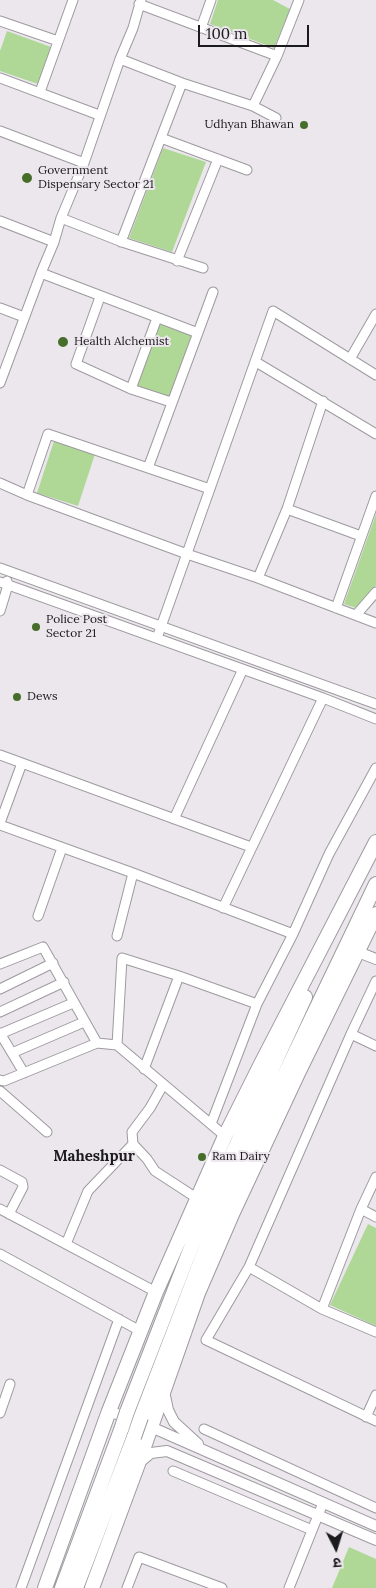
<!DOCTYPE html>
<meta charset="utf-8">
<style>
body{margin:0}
#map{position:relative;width:376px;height:1588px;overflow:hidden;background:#ebe7ec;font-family:Lora,"Noto Sans Devanagari",serif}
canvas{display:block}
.north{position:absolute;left:311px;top:1523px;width:50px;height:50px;-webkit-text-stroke:4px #ebe7ec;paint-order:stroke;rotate:175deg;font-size:14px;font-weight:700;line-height:20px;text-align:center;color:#1b1a1c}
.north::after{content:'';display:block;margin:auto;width:18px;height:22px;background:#1b1a1c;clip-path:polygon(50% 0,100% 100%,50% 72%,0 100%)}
.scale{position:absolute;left:198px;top:25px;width:111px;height:22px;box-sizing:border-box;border:2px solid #1b1a1c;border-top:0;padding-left:6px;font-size:15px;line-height:18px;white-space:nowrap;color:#1b1a1c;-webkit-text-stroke:4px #ebe7ec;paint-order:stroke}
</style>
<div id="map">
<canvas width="376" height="1588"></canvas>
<div class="north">उ</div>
<div class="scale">100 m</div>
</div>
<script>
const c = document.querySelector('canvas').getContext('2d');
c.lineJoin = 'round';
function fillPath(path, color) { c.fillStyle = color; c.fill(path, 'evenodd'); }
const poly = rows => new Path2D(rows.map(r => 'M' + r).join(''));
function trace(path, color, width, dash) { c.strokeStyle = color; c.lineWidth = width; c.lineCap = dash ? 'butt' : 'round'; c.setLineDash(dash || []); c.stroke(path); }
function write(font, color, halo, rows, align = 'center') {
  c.font = font + ' Lora,serif'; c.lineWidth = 4; c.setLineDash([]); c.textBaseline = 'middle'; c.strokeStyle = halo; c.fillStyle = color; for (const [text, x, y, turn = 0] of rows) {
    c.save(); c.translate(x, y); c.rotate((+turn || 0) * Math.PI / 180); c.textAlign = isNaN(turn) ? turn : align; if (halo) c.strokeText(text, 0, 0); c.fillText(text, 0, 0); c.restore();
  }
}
const green = poly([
 [218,0,273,0,290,9,274,48,210,24],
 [7,31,51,47,38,84,0,71,0,51],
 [163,148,206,162,172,252,129,238],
 [159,322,193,334,170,398,136,386],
 [54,441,95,454,78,506,37,493],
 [376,514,376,585,356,608,344,604],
 [368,1224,376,1228,376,1326,330,1305],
 [349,1547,376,1559,376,1588,332,1588]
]);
const minor = poly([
 [139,4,277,56],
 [0,21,58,41],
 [201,28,211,0],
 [120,59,182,83,253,106,276,118],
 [0,78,99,115],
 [40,92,73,0],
 [253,106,277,56,299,0],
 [0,131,84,163],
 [161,138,247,170],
 [61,218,122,242,203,268],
 [0,221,54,242],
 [121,242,182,83],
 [177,261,218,159],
 [41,273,198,333],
 [100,297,76,364,131,389,171,402],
 [0,308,24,317],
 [350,359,376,314],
 [256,362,376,434],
 [0,383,41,273,54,242,61,218,84,163,120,59,133,28,141,0],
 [131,389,157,318],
 [148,468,213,292],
 [0,483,27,495,187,554,258,578,376,623],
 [27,495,48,434,210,489],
 [287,509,361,536],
 [0,568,376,704],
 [258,578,287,509,323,401],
 [0,582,323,698,376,719],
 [336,608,376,496],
 [0,611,8,585,7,581],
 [356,615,376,592],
 [157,638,273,311,376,375],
 [0,755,251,847],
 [174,819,243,669],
 [0,823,22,763],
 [0,825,133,873,293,934],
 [223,908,323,698],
 [38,916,62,848],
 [117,936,133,873],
 [0,964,43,947,97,1043],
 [376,981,351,1034,249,1267,206,1340,376,1421],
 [0,989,53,963],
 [0,1012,64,982],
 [0,1033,24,1073],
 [0,1034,73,1003],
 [351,1034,376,1046],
 [117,1045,122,958,179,976,257,1004],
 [12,1053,84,1022],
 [144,1069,179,976],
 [0,1080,4,1081,97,1043,117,1045,225,1136],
 [163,1085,150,1108,132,1132,133,1144,147,1159,155,1171,198,1199],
 [0,1091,47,1132],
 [211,1124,257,1004,293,934,329,854,376,768],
 [0,1170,22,1182,23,1187,9,1214],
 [0,1209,156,1292],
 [361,1209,376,1217],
 [66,1244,88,1191,133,1144],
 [0,1254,142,1332],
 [249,1267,322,1309,376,1332],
 [322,1309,361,1209,376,1177],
 [0,1413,10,1384],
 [366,1417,376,1395],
 [204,1429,376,1508],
 [173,1471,312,1530],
 [21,1588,119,1319],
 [127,1588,139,1557,222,1588],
 [289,1588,323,1503]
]);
const tertiary = poly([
 [358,952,376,959],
 [164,1391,168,1410,174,1422,198,1444],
 [109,1411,151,1427,376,1526],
 [139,1463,151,1453,167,1451,376,1540]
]);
const trunk = poly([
 [127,1412,201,1222,305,997],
 [141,1417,214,1227,248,1151,376,884],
 [45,1588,109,1411,156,1292,225,1136,261,1064,376,842],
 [62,1588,121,1430],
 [76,1588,134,1437],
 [92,1588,138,1464,198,1293,233,1212,298,1073,376,914]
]);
const trunkBridge = poly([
 [121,1430,127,1412],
 [134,1437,141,1417]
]);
const markers = [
 [304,125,5,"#466e2a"],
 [27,178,6,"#466e2a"],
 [63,342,6,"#466e2a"],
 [36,627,5,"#466e2a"],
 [17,697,5,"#466e2a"],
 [202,1157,5,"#466e2a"]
];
const poiNames = [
 ["Udhyan Bhawan",294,125,"right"],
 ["Government",38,171],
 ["Dispensary Sector 21",38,185],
 ["Health Alchemist",74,342],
 ["Police Post",46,620],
 ["Sector 21",46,634],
 ["Dews",27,697],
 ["Ram Dairy",212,1157]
];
const quarterNames = [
 ["Maheshpur",94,1157]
];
fillPath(green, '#afd897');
trace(minor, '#9e9aa0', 11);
trace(tertiary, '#9e9aa0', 12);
trace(trunk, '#9e9aa0', 16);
trace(minor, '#fff', 9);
trace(tertiary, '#fff', 10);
trace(trunk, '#fff', 14);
trace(trunkBridge, '#9e9aa0', 16, []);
trace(trunkBridge, '#fff', 14);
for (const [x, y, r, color] of markers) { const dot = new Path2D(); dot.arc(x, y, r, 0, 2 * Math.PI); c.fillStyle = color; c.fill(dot); trace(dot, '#ebe7ec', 2); }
write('12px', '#1b1a1c', '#ebe7ec', poiNames, 'left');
write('bold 15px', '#1b1a1c', '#ebe7ec', quarterNames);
</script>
